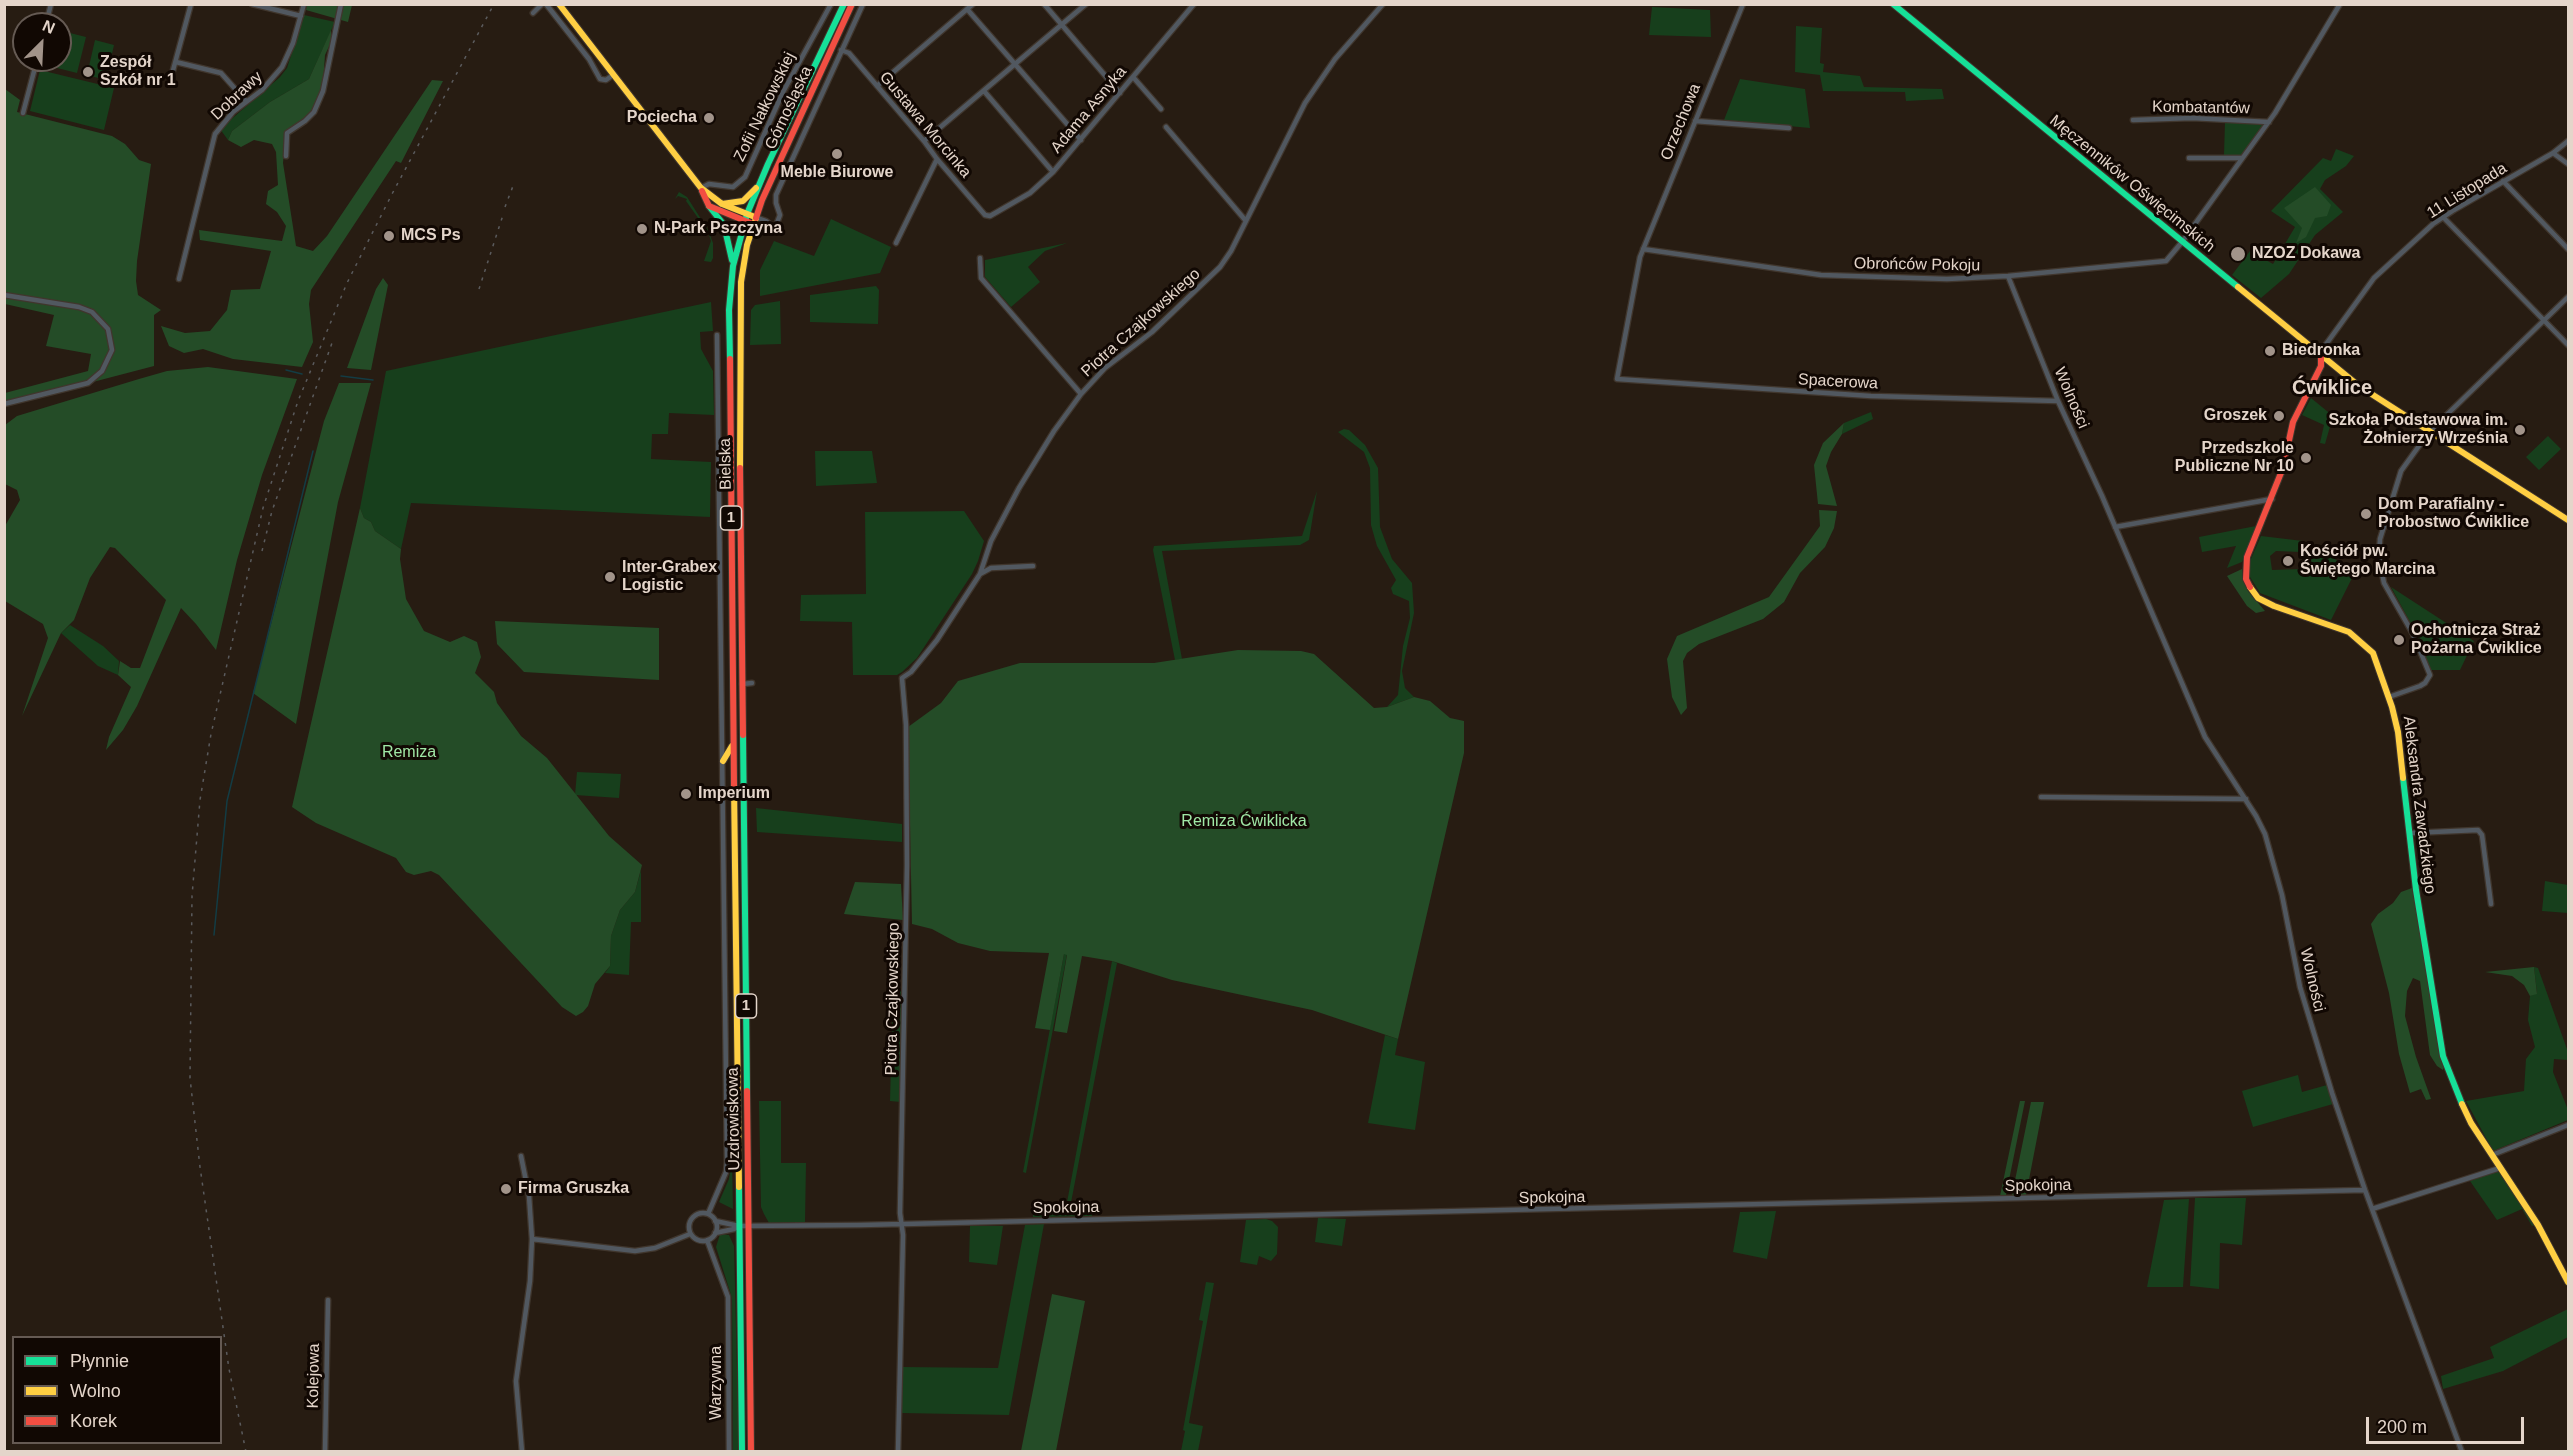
<!DOCTYPE html>
<meta charset="utf-8">
<style>
body{margin:0}
#map{position:relative;width:2573px;height:1456px;overflow:hidden;background:#271c12;font-family:Helvetica,sans-serif}
canvas{display:block}
.frame{position:absolute;inset:0;border:6px solid #e4d5ca;pointer-events:none}
.legend{position:absolute;left:12px;top:1336px;width:210px;height:108px;box-sizing:border-box;background:#110803;border:2px solid #655a53;margin:0;padding:8px 10px;list-style:none;font-size:18px;color:#e4d5ca}
.legend li{display:flex;align-items:center;gap:12px;height:30px}
.legend b{width:30px;border:2px solid #655a53}
.north{position:absolute;left:12px;top:12px;width:60px;height:60px;box-sizing:border-box;background:#110803;border:2px solid #655a53;border-radius:50%;rotate:24deg;font-size:16px;font-weight:700;line-height:24px;text-align:center;color:#e4d5ca}
.north::after{content:'';display:block;margin:auto;width:21px;height:27px;background:#a2948a;clip-path:polygon(50% 0,100% 100%,50% 72%,0 100%)}
.scale{position:absolute;left:2366px;top:1417px;width:158px;height:27px;box-sizing:border-box;border:3px solid #e4d5ca;border-top:0;padding-left:8px;font-size:18px;line-height:21px;white-space:nowrap;color:#e4d5ca;-webkit-text-stroke:4px #110803;paint-order:stroke}
</style>
<div id="map">
<canvas width="2573" height="1456"></canvas>
<div class="frame"></div>
<ul class="legend">
<li><b style="height:8px;background:#16e098"></b>Płynnie</li>
<li><b style="height:8px;background:#ffcf43"></b>Wolno</li>
<li><b style="height:8px;background:#f24e42"></b>Korek</li>
</ul>
<div class="north">N</div>
<div class="scale">200 m</div>
</div>
<script>
const c = document.querySelector('canvas').getContext('2d');
c.lineJoin = 'round';
function fillPath(path, color) { c.fillStyle = color; c.fill(path, 'evenodd'); }
const poly = rows => new Path2D(rows.map(r => 'M' + r).join(''));
function trace(path, color, width, dash) { c.strokeStyle = color; c.lineWidth = width; c.lineCap = dash ? 'butt' : 'round'; c.setLineDash(dash || []); c.stroke(path); }
function write(font, color, halo, rows, align = 'center') {
  c.font = font + ' Helvetica,sans-serif'; c.lineWidth = 6; c.setLineDash([]); c.textBaseline = 'middle'; c.strokeStyle = halo; c.fillStyle = color; for (const [text, x, y, turn = 0] of rows) {
    c.save(); c.translate(x, y); c.rotate((+turn || 0) * Math.PI / 180); c.textAlign = isNaN(turn) ? turn : align; if (halo) c.strokeText(text, 0, 0); c.fillText(text, 0, 0); c.restore();
  }
}
const green = poly([
 [1652,7,1710,10,1711,37,1649,35],
 [304,15,335,22,309,79,270,102,232,131,228,140,220,129,280,77,287,68],
 [1796,26,1822,28,1820,63,1824,64,1823,72,1860,76,1864,87,1942,89,1944,99,1906,101,1905,92,1823,91,1820,75,1795,72],
 [66,32,86,37,77,73,57,68],
 [95,40,114,45,106,80,87,75],
 [40,70,114,88,104,130,30,111],
 [1740,79,1805,89,1810,128,1724,120],
 [2225,122,2264,124,2242,156,2224,155],
 [2336,149,2354,156,2346,166,2325,180,2320,189,2343,212,2315,235,2289,274,2261,298,2232,275,2250,251,2273,264,2295,227,2271,211,2323,158,2331,161],
 [679,192,687,197,708,230,713,243,713,258,711,262,704,261,711,241,708,232,686,201,687,199,678,196,675,199],
 [831,219,891,247,880,273,760,296,760,270,774,241,814,256],
 [1067,243,1045,251,1028,267,1040,282,1011,307,985,277,985,260],
 [876,286,879,290,878,324,810,322,810,295],
 [780,301,781,344,750,345,751,310,755,305],
 [711,302,713,331,700,332,701,349,713,371,714,415,669,413,668,434,652,434,651,459,711,462,710,517,411,503,401,549,375,531,371,522,364,518,360,508,386,371],
 [2311,398,2333,416,2325,444,2320,443,2324,425,2302,415],
 [1871,412,1873,419,1842,434,1844,423],
 [1344,429,1349,430,1365,445,1378,468,1380,527,1392,559,1412,583,1414,613,1402,671,1405,688,1414,697,1387,707,1398,695,1403,646,1410,618,1409,601,1393,594,1391,588,1396,580,1377,546,1371,525,1370,468,1364,452,1338,432],
 [2548,436,2561,449,2539,470,2526,457],
 [815,451,872,451,877,483,816,486],
 [1317,491,1309,540,1300,545,1162,551,1182,659,1175,660,1153,550,1154,546,1302,536],
 [964,511,984,541,978,561,972,574,917,658,902,672,897,675,853,675,852,622,800,621,801,595,866,594,865,512],
 [2256,526,2242,562,2227,568,2236,546,2202,552,2199,537],
 [2261,536,2303,541,2307,553,2316,555,2322,552,2351,568,2353,576,2331,620,2260,593,2250,577,2250,561],
 [2276,551,2301,552,2303,566,2301,569,2272,570,2270,556],
 [2391,587,2474,641,2460,670,2431,670,2416,633],
 [70,625,103,646,119,661,118,675,98,666,61,633],
 [577,772,621,774,619,798,575,795],
 [756,808,902,824,902,842,757,832],
 [641,870,641,922,631,922,629,975,605,973,610,966,611,936,620,910,635,892],
 [2545,881,2568,885,2568,913,2542,911],
 [1064,954,1067,954,1026,1173,1023,1172],
 [1112,961,1117,963,1069,1213,1092,1214,1092,1216,1033,1217,1033,1213,1065,1213],
 [2534,967,2538,968,2568,1052,2568,1060,2554,1059,2553,1072,2568,1110,2568,1120,2493,1151,2466,1101,2524,1091,2526,1059,2535,1047,2528,1020,2530,996,2537,993],
 [893,990,903,991,901,1102,890,1101],
 [1385,1035,1398,1039,1395,1055,1425,1062,1415,1130,1368,1123],
 [2298,1075,2302,1092,2327,1085,2333,1104,2253,1127,2242,1091],
 [759,1101,781,1101,781,1163,806,1163,805,1222,769,1223,764,1214,761,1207],
 [732,1160,733,1209,719,1202,729,1179],
 [2498,1171,2524,1207,2534,1225,2532,1226,2522,1209,2497,1220,2470,1181],
 [2195,1198,2246,1198,2242,1245,2220,1243,2219,1289,2190,1286],
 [2189,1199,2183,1287,2147,1287,2164,1200],
 [1776,1211,1767,1259,1733,1252,1740,1212],
 [1318,1218,1346,1219,1342,1246,1315,1242],
 [1266,1219,1272,1221,1278,1227,1277,1254,1271,1261,1259,1256,1257,1265,1240,1262,1246,1220],
 [1044,1224,1009,1415,902,1413,902,1367,998,1368,1025,1225],
 [970,1226,1003,1226,997,1265,969,1262],
 [720,1234,729,1235,734,1246,739,1451,733,1451,732,1298,716,1247],
 [1206,1282,1214,1283,1189,1423,1203,1426,1198,1451,1181,1451,1185,1431,1183,1430,1203,1321,1199,1320],
 [2568,1309,2568,1337,2503,1371,2443,1389,2441,1376,2494,1358,2490,1347]
]);
const forest = poly([
 [307,5,352,5,348,22,306,10],
 [331,30,331,42,325,55,322,97,311,113,295,125,285,141,283,163,296,246,313,251,327,236,432,80,443,81,401,163,396,161,311,290,309,304,313,342,302,367,233,359,203,349,184,353,169,346,161,326,185,333,210,331,227,310,231,290,260,289,271,251,200,240,199,230,282,241,286,226,277,212,266,204,268,191,278,185,276,152,272,144,254,140,241,147,228,140,232,131,270,102,309,79],
 [5,89,20,100,17,112,112,136,125,144,139,160,151,164,137,261,136,281,138,295,161,310,154,315,154,366,5,405,5,393,88,371,91,354,46,346,54,315,5,304],
 [2315,187,2331,205,2327,216,2315,218,2306,237,2296,243,2302,228,2284,208],
 [383,278,388,285,371,370,347,368,376,289],
 [208,367,297,379,262,475,237,560,216,650,196,624,181,608,137,706,123,730,106,750,109,737,131,687,118,675,120,661,131,668,140,668,166,600,115,548,110,547,90,578,74,620,61,633,22,716,48,638,43,624,5,601,5,526,20,500,17,490,5,484,5,425,17,416,139,379,167,371],
 [339,383,371,383,338,502,296,724,253,693,324,421],
 [1844,423,1842,434,1831,452,1826,466,1837,506,1818,504,1814,465,1823,443],
 [360,508,364,518,371,522,375,531,401,549,400,559,406,599,424,631,450,642,464,636,477,642,481,657,475,673,494,692,497,703,521,736,547,758,609,836,642,865,635,892,620,910,611,936,610,966,595,984,588,1006,583,1012,576,1016,562,1007,439,875,431,871,414,875,406,872,396,858,316,823,292,807],
 [1819,510,1837,511,1834,528,1825,547,1800,573,1784,602,1763,619,1699,644,1687,653,1683,661,1687,708,1681,715,1672,697,1667,659,1677,636,1769,597,1820,526],
 [2242,569,2243,581,2248,591,2265,611,2256,613,2247,606,2227,576],
 [495,621,659,628,659,680,524,672,497,644],
 [1238,650,1301,651,1314,654,1374,708,1387,707,1414,697,1430,701,1450,718,1464,721,1464,753,1398,1039,1312,1010,1172,980,1112,961,1082,956,1067,1033,1054,1031,1067,955,1064,954,1050,1030,1035,1028,1049,953,990,951,958,943,932,929,912,924,908,727,941,703,958,681,1020,663,1154,663],
 [855,882,901,884,903,920,844,914],
 [2412,888,2444,1067,2443,1070,2437,1066,2430,1055,2420,981,2413,978,2407,991,2405,1016,2416,1057,2431,1099,2426,1100,2421,1089,2410,1093,2399,1054,2389,993,2371,924,2378,914,2393,903,2401,892],
 [2534,967,2537,994,2530,996,2524,985,2512,976,2485,972],
 [2020,1101,2025,1101,2006,1195,2000,1196],
 [2031,1102,2044,1102,2026,1195,2012,1195],
 [1052,1294,1085,1301,1056,1451,1021,1451]
]);
const stream = poly([
 [286,370,302,374],
 [341,376,373,380],
 [214,935,227,801,313,451]
]);
const street = poly([
 [252,4,301,16],
 [546,4,589,59,600,79,606,80,613,75],
 [1044,4,1120,93],
 [1743,4,1640,257,1617,379,1871,396,2058,401],
 [967,9,1081,140],
 [533,13,542,4],
 [46,24,51,4],
 [841,50,849,53,924,141,937,159,985,215,990,216,1030,193,1053,172,1194,4],
 [176,62,221,73,246,101],
 [172,74,191,4],
 [1133,77,1161,109],
 [877,86,973,4],
 [984,91,1053,172],
 [23,113,37,60],
 [2133,120,2192,118,2269,122],
 [1695,121,1789,128],
 [1166,127,1246,221],
 [924,141,1086,4],
 [2553,153,2568,164],
 [286,156,287,133,305,121,314,112,323,91,341,4],
 [2189,158,2242,158],
 [2503,181,2568,249],
 [701,188,709,184,733,187,745,177,783,92,831,4],
 [755,217,766,221,775,228],
 [2443,217,2568,345],
 [753,224,775,228],
 [775,228,780,215,776,203,776,195,863,4],
 [896,243,937,159],
 [1643,249,1821,275,1947,279,2008,276,2166,261,2182,242,2275,113,2340,4],
 [980,258,981,278,1081,394],
 [2008,276,2058,401,2102,496,2205,737,2256,816,2265,834,2282,895,2300,987,2332,1093,2365,1190,2462,1452],
 [179,279,215,134,233,112,262,90,282,67,293,43,304,4],
 [4,295,79,307,92,312,108,329,112,350,102,371,88,383,4,404],
 [2321,355,2324,347,2374,278,2433,224,2454,210,2553,153,2568,141],
 [2115,527,2272,499],
 [980,574,991,541,1019,488,1054,431,1081,394,1105,368,1152,332,1220,267,1231,251,1305,103,1335,59,1383,4],
 [742,684,752,683],
 [2389,697,2420,686,2425,683,2430,675,2413,634,2384,583,2379,558,2380,539,2401,471,2429,432,2568,297],
 [2041,797,2246,799],
 [2411,833,2478,830,2482,835,2491,904],
 [2492,1155,2568,1125],
 [521,1156,529,1196,532,1239,530,1281,516,1381,522,1452],
 [2372,1209,2500,1168],
 '689 1227a14 14 0 1 1 28 0a14 14 0 1 1-28 0Z',
 [708,1214,726,1172,727,1162,717,335],
 [715,1221,739,1226,860,1225,2365,1190],
 [715,1233,734,1229,739,1226],
 [532,1239,635,1251,655,1248,690,1234],
 [707,1240,728,1297,729,1452],
 [325,1452,328,1300],
 [898,1452,903,1235,900,1213,907,865,906,725,902,678,911,672,937,640,980,574,991,568,1033,566]
]);
const fast = poly([
 [1893,4,2238,287],
 [709,206,724,225,732,260],
 [730,359,729,310,733,266,747,214,768,164,844,4],
 [743,735,747,1091],
 [2403,778,2416,890,2443,1056,2462,1104],
 [739,1187,742,1452]
]);
const slow = poly([
 [559,4,701,188,722,204,755,217],
 [722,204,743,201,756,188],
 [2238,287,2359,386,2568,520],
 [740,468,741,282,747,245,756,218],
 [2250,587,2258,598,2274,606,2349,632,2373,653,2392,707,2398,732,2403,778],
 [723,761,732,746],
 [734,785,739,1187],
 [2462,1104,2471,1123,2538,1225,2568,1282]
]);
const jam = poly([
 [702,191,709,206,753,224],
 [756,218,762,200,852,4],
 [730,359,734,785],
 [740,468,743,735],
 [2250,587,2246,579,2247,557,2283,468,2293,422,2321,366,2321,356],
 [747,1091,751,1452]
]);
const rail = poly([
 [505,207,513,186],
 [479,289,503,215],
 [262,551,272,511,332,343],
 [246,1452,229,1369,200,1167,190,1078,192,896,200,800,211,734,263,508,298,401,347,283,392,194,494,4]
]);
const markers = [
 [88,72,6,"#a2948a"],
 [709,118,6,"#a2948a"],
 [837,154,6,"#a2948a"],
 [642,229,6,"#a2948a"],
 [389,236,6,"#a2948a"],
 [2238,254,8,"#a2948a"],
 [2270,351,6,"#a2948a"],
 [2279,416,6,"#a2948a"],
 [2520,430,6,"#a2948a"],
 [2306,458,6,"#a2948a"],
 [2366,514,6,"#a2948a"],
 [2288,561,6,"#a2948a"],
 [610,577,6,"#a2948a"],
 [2399,640,6,"#a2948a"],
 [686,794,6,"#a2948a"],
 [506,1189,6,"#a2948a"]
];
const shields = [
 [731,518,21],
 [746,1006,21]
];
const shieldNames = [
 ["1",731,518],
 ["1",746,1006]
];
const poiNames = [
 ["Zespół",100,63],
 ["Szkół nr 1",100,81],
 ["Pociecha",697,118,"right"],
 ["Meble Biurowe",837,173,"center"],
 ["N-Park Pszczyna",654,229],
 ["MCS Ps",401,236],
 ["NZOZ Dokawa",2252,254],
 ["Biedronka",2282,351],
 ["Groszek",2267,416,"right"],
 ["Szkoła Podstawowa im.",2508,421,"right"],
 ["Żołnierzy Września",2508,439,"right"],
 ["Przedszkole",2294,449,"right"],
 ["Publiczne Nr 10",2294,467,"right"],
 ["Dom Parafialny -",2378,505],
 ["Probostwo Ćwiklice",2378,523],
 ["Kościół pw.",2300,552],
 ["Świętego Marcina",2300,570],
 ["Inter-Grabex",622,568],
 ["Logistic",622,586],
 ["Ochotnicza Straż",2411,631],
 ["Pożarna Ćwiklice",2411,649],
 ["Imperium",698,794],
 ["Firma Gruszka",518,1189]
];
const streetNames = [
 ["Dobrawy",237,96,-43],
 ["Zofii Nałkowskiej",765,107,-64],
 ["Górnośląska",789,108,-65],
 ["Kombatantów",2201,108,1],
 ["Adama Asnyka",1089,110,-50],
 ["Orzechowa",1681,122,-68],
 ["Gustawa Morcinka",925,125,50],
 ["Męczenników Oświęcimskich",2132,184,39],
 ["11 Listopada",2467,191,-32],
 ["Obrońców Pokoju",1917,265,1],
 ["Piotra Czajkowskiego",1141,323,-42],
 ["Spacerowa",1838,382,3],
 ["Wolności",2071,398,67],
 ["Bielska",726,464,-91],
 ["Aleksandra Zawadzkiego",2419,805,83],
 ["Wolności",2312,980,77],
 ["Piotra Czajkowskiego",893,999,-89],
 ["Uzdrowiskowa",734,1119,-91],
 ["Spokojna",2038,1186,-1],
 ["Spokojna",1552,1198,-1],
 ["Spokojna",1066,1208,-1],
 ["Kolejowa",314,1376,-89],
 ["Warzywna",717,1383,-90]
];
const parkNames = [
 ["Remiza",409,753],
 ["Remiza Ćwiklicka",1244,822]
];
const quarterNames = [
 ["Ćwiklice",2332,388]
];
fillPath(green, '#173f1c');
fillPath(forest, '#244c27');
trace(stream, '#133c44', 1.5);
trace(street, '#40362d', 7);
trace(fast, '#40362d', 8);
trace(slow, '#40362d', 8);
trace(jam, '#40362d', 8);
trace(street, '#515860', 4.5);
trace(fast, '#16e098', 6);
trace(slow, '#ffcf43', 6);
trace(jam, '#f24e42', 6);
trace(rail, '#5b5b5d', 1.5, [3, 6]);
for (const [x, y, r, color] of markers) { const dot = new Path2D(); dot.arc(x, y, r, 0, 2 * Math.PI); c.fillStyle = color; c.fill(dot); trace(dot, '#110803', 2); }
for (const [x, y, w] of shields) { const box = new Path2D(); box.roundRect(x - w / 2, y - 12, w, 24, 4.5); c.fillStyle = '#110803'; c.fill(box); trace(box, '#e4d5ca', 1.5); }
write('bold 15px', '#e4d5ca', null, shieldNames);
write('bold 16px', '#e4d5ca', '#110803', poiNames, 'left');
write('16px', '#e4d5ca', '#110803', streetNames);
write('16px', '#a0e8a6', '#110803', parkNames);
write('bold 20px', '#e4d5ca', '#110803', quarterNames);
</script>
